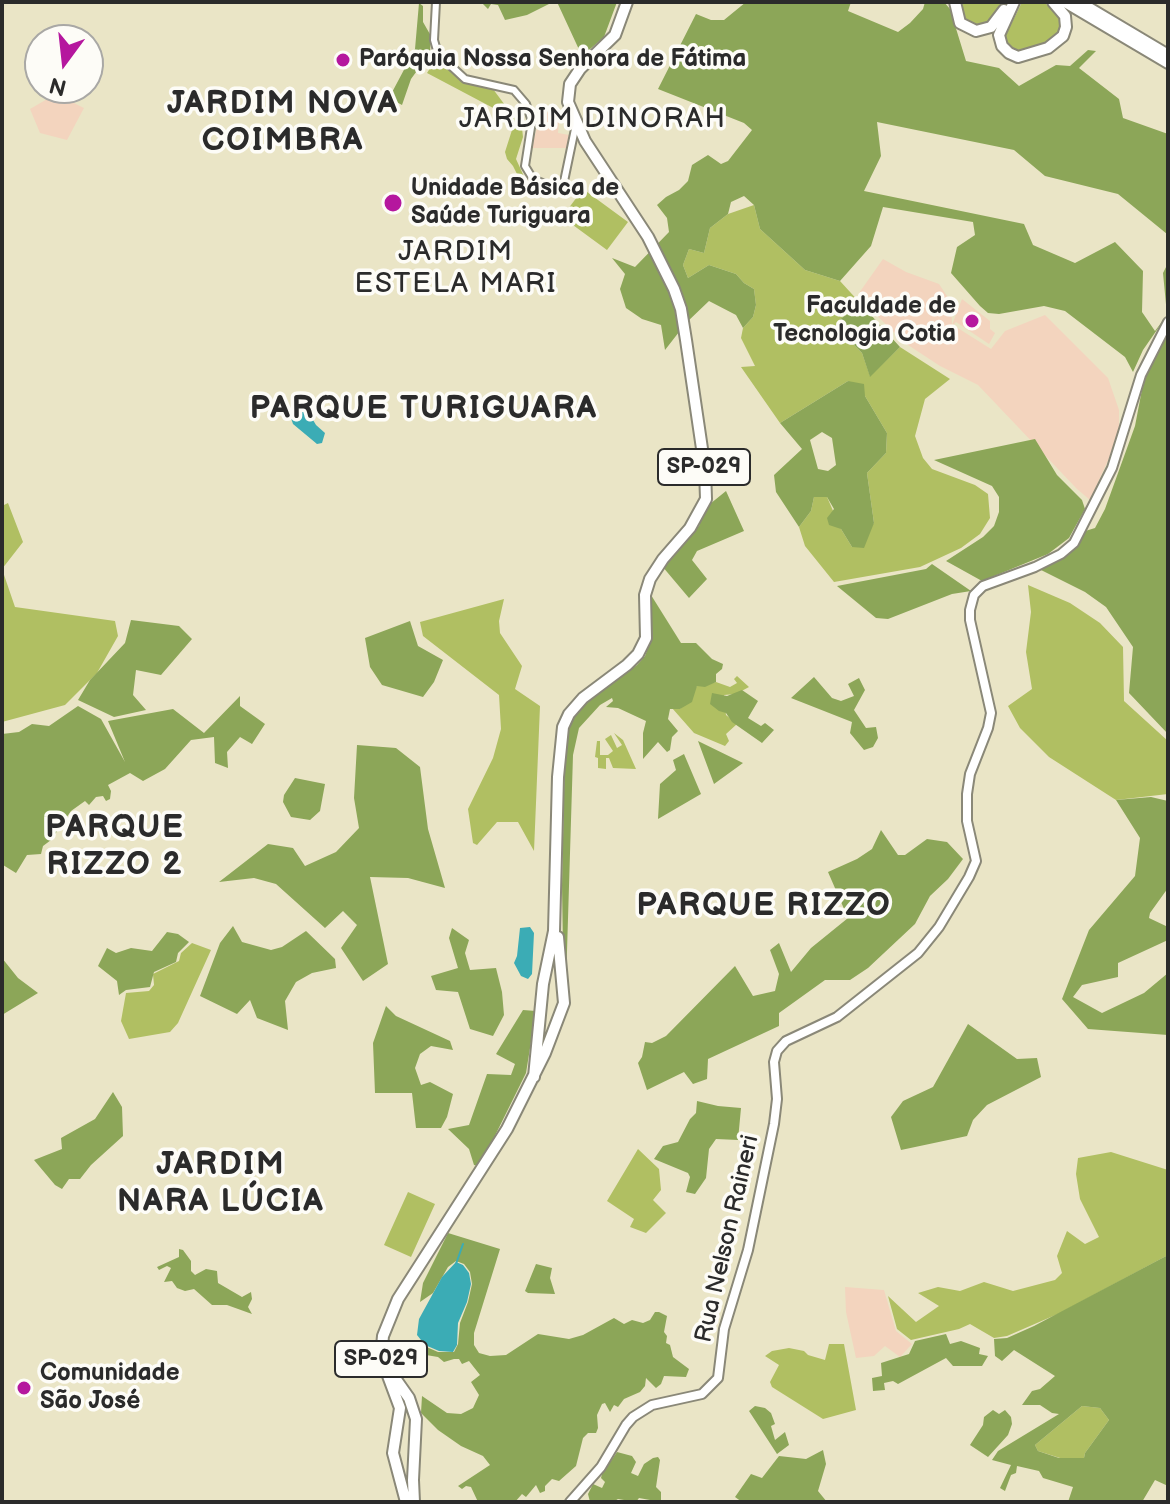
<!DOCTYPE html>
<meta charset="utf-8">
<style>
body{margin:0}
#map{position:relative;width:1170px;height:1504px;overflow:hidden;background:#eae5c6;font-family:"Balsamiq Sans",sans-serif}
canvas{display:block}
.frame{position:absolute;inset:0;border:4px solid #2b2b2b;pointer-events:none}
.north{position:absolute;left:24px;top:24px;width:80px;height:80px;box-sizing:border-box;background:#fdfcf7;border:2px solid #a9a8a5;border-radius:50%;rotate:195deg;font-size:22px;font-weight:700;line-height:32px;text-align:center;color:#2b2b2b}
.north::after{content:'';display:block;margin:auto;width:28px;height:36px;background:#b5179e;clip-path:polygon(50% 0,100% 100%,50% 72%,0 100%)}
</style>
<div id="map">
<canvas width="1170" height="1504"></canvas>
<div class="frame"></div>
<div class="north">N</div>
</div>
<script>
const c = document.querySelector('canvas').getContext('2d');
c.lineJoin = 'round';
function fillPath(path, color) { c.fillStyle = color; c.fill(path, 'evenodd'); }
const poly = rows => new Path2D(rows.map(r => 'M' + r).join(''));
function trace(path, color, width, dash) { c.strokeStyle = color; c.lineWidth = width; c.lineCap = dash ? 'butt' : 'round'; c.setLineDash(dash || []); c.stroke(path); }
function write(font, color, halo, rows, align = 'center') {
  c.font = font + ' "Balsamiq Sans",sans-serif'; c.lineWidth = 7; c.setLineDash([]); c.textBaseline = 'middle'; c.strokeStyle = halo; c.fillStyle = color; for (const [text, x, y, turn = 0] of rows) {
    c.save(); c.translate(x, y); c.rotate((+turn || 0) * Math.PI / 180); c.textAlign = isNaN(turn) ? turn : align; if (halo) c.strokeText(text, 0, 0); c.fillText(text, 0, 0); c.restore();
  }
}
const built = poly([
 [56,94,84,108,67,140,40,133,30,109],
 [550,111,554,122,559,120,558,133,569,135,567,148,531,148,538,125,537,119],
 [883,259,906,272,939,284,951,302,952,325,962,299,990,321,990,329,995,333,989,344,956,322,953,325,991,349,1005,331,1045,315,1108,378,1119,410,1119,428,1110,456,1090,500,1077,489,978,385,940,366,905,343,865,304,859,293],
 [845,1287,884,1290,896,1331,912,1344,900,1357,885,1346,874,1356,856,1358,846,1312]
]);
const green = poly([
 [960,2,1006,2,990,26,984,29,963,22],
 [1022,2,1042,2,1059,11,1063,19,1058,40,1020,55,1006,45,1004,39],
 [436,59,462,81,486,85,493,89,522,128,523,137,516,159,527,183,521,182,513,166,507,159,505,152,512,130,497,110,427,73],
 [583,189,628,222,607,250,562,217],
 [754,205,760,229,805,270,840,281,861,304,839,320,850,341,862,353,870,376,900,347,950,379,925,399,915,436,923,458,932,469,975,485,988,494,990,518,980,534,961,548,920,567,834,582,805,546,799,527,811,511,814,497,827,497,841,529,852,547,874,523,867,473,886,453,887,433,865,396,848,381,780,423,741,367,755,366,741,338,743,328,753,317,756,305,754,289,744,283,736,274,709,265,688,278,683,265,689,249,704,253,710,228,728,214],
 [8,503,23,542,2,569,15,607,115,621,118,636,97,673,65,705,2,722,2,506],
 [1028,585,1070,603,1100,623,1123,647,1124,701,1168,741,1168,794,1116,800,1049,757,1020,728,1008,706,1032,689,1026,652,1031,612],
 [504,599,499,621,500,633,522,666,515,689,540,706,534,851,518,822,497,822,477,845,473,843,468,809,493,758,501,729,499,695,423,636,420,622],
 [737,676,749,687,736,694,724,695,726,715,737,724,726,734,729,741,725,746,694,733,672,708,680,709,697,686,716,682,730,687,737,683,734,679],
 [614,733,623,740,636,769,613,768,609,758,606,758,606,769,598,768,598,758,595,757,597,741,600,741,600,755,608,755,613,751,605,739,611,735,617,748,622,745],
 [192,943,211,950,178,1023,170,1032,129,1039,121,1021,126,993,149,991,154,985,153,974,179,961,181,953],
 [638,1149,659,1169,661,1190,653,1200,666,1213,646,1233,630,1227,634,1219,607,1201],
 [1111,1152,1168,1170,1168,1255,1060,1313,1007,1336,994,1338,970,1324,959,1329,911,1340,897,1329,888,1296,916,1322,939,1306,918,1293,938,1287,960,1291,984,1282,1013,1291,1055,1280,1062,1273,1057,1256,1067,1231,1085,1244,1099,1237,1080,1199,1076,1174,1078,1158],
 [408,1192,435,1204,411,1257,384,1245],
 [829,1344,844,1344,856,1410,823,1419,772,1387,770,1382,779,1365,765,1356,772,1351,789,1348,804,1351,808,1355,825,1360],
 [1082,1406,1100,1408,1109,1420,1085,1453,1084,1458,1060,1458,1038,1451,1035,1445]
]);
const forest = poly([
 [481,2,553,2,527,15,505,20,498,5,491,4,488,9],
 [557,2,617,2,604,37,582,56],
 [746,2,851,2,848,11,898,32,910,23,923,9,925,2,944,2,950,9,966,61,999,68,1019,86,1056,65,1070,66,1088,50,1096,51,1079,68,1119,99,1123,118,1168,134,1168,241,1167,234,1118,194,1045,176,1014,150,877,122,881,156,864,191,1024,224,1033,245,1075,263,1115,242,1143,271,1142,312,1155,331,1167,315,1163,273,1168,263,1168,314,1143,350,1133,372,1125,357,1065,311,1044,306,999,314,988,313,980,306,951,273,957,247,975,235,973,222,883,207,871,246,840,281,805,270,760,229,754,205,744,196,731,202,728,214,710,228,704,253,689,249,683,265,688,278,709,265,736,274,744,283,754,289,756,305,753,317,743,328,736,315,709,301,686,323,665,350,661,325,642,319,626,308,620,289,625,274,612,258,635,267,669,232,667,218,657,205,666,197,679,190,688,181,692,165,708,155,721,164,728,161,752,130,744,123,658,89,696,14,711,20,724,20],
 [419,3,423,6,423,22,431,36,430,53,411,79,402,105,389,98,415,49],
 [861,304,900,347,870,377,862,353,850,341,839,320],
 [1168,335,1168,734,1129,693,1133,647,1106,607,1085,592,1035,567,1061,554,1082,532,1095,528,1105,509,1135,426,1144,379,1154,356],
 [848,381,864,384,865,396,887,433,886,453,867,473,874,523,864,548,852,547,841,529,829,525,827,518,834,509,827,497,814,497,811,511,799,527,776,492,774,475,802,449,780,423],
 [822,432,832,438,836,465,828,471,818,469,810,440],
 [1035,439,1057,475,1082,500,1085,509,1069,538,1048,554,982,581,946,561,983,537,994,526,999,512,999,497,992,486,934,460],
 [726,491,744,531,697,551,692,560,707,579,689,598,662,566,699,526,705,508],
 [932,564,971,591,952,594,888,619,876,618,837,586,926,569],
 [651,595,681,643,696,643,712,659,723,664,722,669,716,674,716,682,705,687,697,686,692,702,680,709,670,709,668,719,678,731,672,737,670,750,667,752,658,742,643,759,643,733,646,721,618,708,606,707,613,701,612,698,600,705,579,728,573,755,566,984,563,949,562,885,565,747,568,726,579,708,637,665,645,656,651,639],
 [131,620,179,626,192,639,161,675,136,670,133,695,146,710,114,717,78,700,90,680,125,643],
 [410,621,418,646,443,660,434,682,423,697,382,685,370,667,365,638],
 [814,677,832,698,841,701,854,696,848,684,859,678,865,690,854,710,866,728,876,727,878,738,873,747,864,750,850,733,852,722,791,698],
 [742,690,758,701,748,718,761,726,765,723,774,730,762,743,732,722,726,713,719,711,710,704,712,693,727,696],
 [240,696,240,706,265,724,252,744,240,737,227,752,228,768,215,763,214,737,191,740,165,769,143,781,130,773,108,785,111,791,110,799,106,801,103,796,96,797,89,805,85,801,71,811,51,840,43,846,41,854,27,855,16,873,3,865,2,734,19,732,32,724,49,726,78,706,101,719,125,762,108,721,173,709,204,733],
 [698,741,743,763,714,784],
 [357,745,396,748,420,767,428,829,445,888,408,878,370,877,388,964,363,981,341,948,357,925,343,911,325,928,276,884,254,878,219,882,268,844,293,848,305,866,336,852,359,828,354,798],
 [684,754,701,794,658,819,660,784,676,770,673,760],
 [295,778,325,784,320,811,310,820,291,817,283,802,284,795],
 [1151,797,1168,801,1168,888,1150,913,1149,918,1168,927,1168,940,1118,963,1118,977,1082,985,1073,997,1102,1013,1144,993,1168,973,1168,1035,1088,1029,1062,999,1089,930,1135,876,1140,838,1116,800],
 [881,830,898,855,905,855,927,839,947,842,963,859,948,879,930,896,915,924,868,968,850,980,825,980,779,1013,779,1026,708,1059,707,1079,693,1084,684,1072,647,1090,638,1063,642,1057,645,1042,652,1043,666,1036,735,966,753,996,775,991,779,974,770,950,779,943,791,972,811,948,848,918,828,872,857,859,872,849],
 [233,926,242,942,271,950,282,947,306,931,335,959,336,968,312,973,296,982,285,1001,288,1030,257,1018,250,1000,237,1014,200,996,220,943],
 [452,928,469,940,465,953,470,970,496,968,502,992,504,1015,493,1036,470,1029,458,992,436,990,431,976,458,968,449,938],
 [167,932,178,934,189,942,178,953,176,962,154,972,150,987,126,990,119,995,117,981,98,966,107,948,116,953,131,948,152,951],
 [2,958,18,978,38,993,2,1015],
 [386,1006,396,1016,450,1041,453,1050,431,1046,420,1054,415,1068,421,1085,430,1082,453,1094,447,1117,441,1128,416,1128,412,1093,375,1093,373,1043],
 [523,1010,536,1011,526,1073,480,1166,474,1165,469,1149,448,1129,469,1125,487,1074,511,1075,515,1064,496,1054],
 [968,1024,1017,1059,1037,1058,1041,1077,987,1105,973,1120,967,1136,901,1150,891,1117,903,1101,933,1087],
 [113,1092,122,1107,123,1136,91,1165,80,1179,69,1179,62,1189,55,1185,34,1160,62,1149,61,1138,95,1119],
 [697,1101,718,1106,741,1108,738,1140,716,1139,709,1149,706,1178,695,1194,686,1192,690,1177,688,1173,654,1159,663,1146,678,1142,690,1119,696,1113],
 [448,1233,500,1249,474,1333,474,1345,479,1353,490,1356,506,1355,538,1334,569,1339,583,1335,614,1318,624,1324,632,1320,643,1323,650,1320,655,1312,659,1312,667,1316,664,1332,667,1336,666,1343,670,1345,673,1357,689,1369,686,1377,664,1376,661,1384,656,1388,646,1378,645,1386,640,1392,624,1399,618,1407,614,1405,610,1412,605,1403,602,1404,597,1415,598,1428,596,1433,588,1433,583,1438,576,1466,559,1481,552,1479,545,1486,545,1491,540,1493,536,1485,526,1497,522,1494,515,1502,478,1502,471,1487,466,1486,462,1489,458,1486,490,1465,483,1456,461,1446,438,1430,421,1413,422,1396,447,1413,461,1414,473,1408,479,1395,471,1382,480,1375,469,1361,462,1364,459,1359,454,1359,444,1362,438,1357,420,1354,422,1345,438,1352,454,1352,458,1344,460,1323,468,1302,472,1284,470,1272,464,1264,456,1261,448,1267,433,1293,420,1302,423,1283],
 [179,1249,183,1250,191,1261,191,1271,195,1275,206,1269,217,1271,218,1283,242,1297,251,1292,252,1299,248,1307,252,1314,227,1305,212,1305,194,1289,185,1291,177,1288,172,1281,164,1282,171,1268,167,1266,159,1270,157,1267,179,1257],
 [1168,1255,1168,1486,1155,1480,1142,1502,1068,1502,1073,1487,1043,1478,1039,1471,1017,1466,1016,1473,1011,1475,1005,1491,1000,1488,1011,1465,992,1460,998,1451,1059,1414,1052,1413,1040,1405,1022,1405,1032,1391,1040,1389,1055,1376,1014,1350,1002,1361,995,1356,994,1339,1007,1338,1034,1326],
 [1082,1406,1100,1408,1109,1420,1085,1453,1084,1458,1059,1458,1038,1451,1035,1445],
 [536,1264,552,1268,550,1278,555,1294,528,1293,525,1291],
 [946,1334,950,1344,961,1341,980,1348,979,1354,988,1356,982,1366,953,1366,946,1358,898,1384,893,1381,884,1383,885,1390,873,1391,872,1378,882,1376,881,1363,909,1354,915,1341],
 [755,1406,765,1408,771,1413,775,1424,771,1426,775,1440,785,1432,789,1445,777,1454,749,1411],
 [993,1410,999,1414,1005,1410,1011,1417,1012,1424,1008,1435,988,1457,970,1445,983,1425,984,1417],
 [823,1450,826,1464,818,1491,827,1502,742,1502,735,1497,751,1474,762,1478,779,1456,806,1459],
 [617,1452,632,1456,636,1462,631,1473,638,1476,644,1464,653,1458,658,1457,660,1460,656,1487,661,1492,661,1502,639,1498,636,1502,618,1499,613,1502,590,1502,588,1494,593,1484,602,1488,605,1482,601,1478,602,1474]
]);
const water = poly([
 [303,403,316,425,325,433,322,443,317,444,293,424,291,418,294,411],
 [530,927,534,933,532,974,528,979,521,976,514,963,517,956,520,928],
 [456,1262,463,1265,469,1273,471,1284,467,1302,458,1323,457,1345,453,1352,439,1351,425,1345,417,1335,419,1319,442,1277]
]);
const stream = poly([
 [456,1264,463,1244]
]);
const minor = poly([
 [436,2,434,40,438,54,465,79,514,90,526,104,532,121,525,166,533,179,562,191,576,124]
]);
const major = poly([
 [570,1502,601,1467,626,1425,633,1417,652,1405,702,1394,718,1378,724,1329,748,1250,774,1124,777,1099,774,1062,777,1051,786,1041,837,1017,918,953,939,927,969,877,976,861,967,821,967,794,970,774,988,728,991,713,970,620,970,610,974,595,983,586,1035,567,1061,554,1074,543,1112,468,1141,375,1168,322]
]);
const highway = poly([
 [955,2,960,23,976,31,991,27,1004,10],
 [1014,2,999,35,1002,46,1009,53,1018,57,1048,48,1063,36,1066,27,1065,16,1053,2],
 [1065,2,1168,63],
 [1079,2,1168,55],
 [534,1077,543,984,554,931,558,777,563,727,569,714,583,698,627,665,638,654,646,638,645,595,650,579,663,559,690,528,706,499,705,469,686,340,681,309,674,289,648,237,585,141,568,102,570,84,580,69,615,35,627,2],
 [390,1371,409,1398,416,1419,413,1480,414,1502],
 [406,1502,393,1453,400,1408,381,1357,383,1336,398,1299,507,1129,545,1053,564,1003,558,937]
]);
const markers = [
 [343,60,8,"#b5179e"],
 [393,203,10,"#b5179e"],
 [972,321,8,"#b5179e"],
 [24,1388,8,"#b5179e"]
];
const shields = [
 [704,467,92],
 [381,1359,92]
];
const shieldNames = [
 ["SP-029",704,467],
 ["SP-029",381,1359]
];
const poiNames = [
 ["Paróquia Nossa Senhora de Fátima",359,60],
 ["Unidade Básica de",411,189],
 ["Saúde Turiguara",411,217],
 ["Faculdade de",956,307,"right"],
 ["Tecnologia Cotia",956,335,"right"],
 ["Comunidade",40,1374],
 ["São José",40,1402]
];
const streetNames = [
 ["Rua Nelson Raineri",728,1239,-77]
];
const quarterNames = [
 ["JARDIM DINORAH",593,120],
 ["JARDIM",456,253],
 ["ESTELA MARI",456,285]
];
const districtNames = [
 ["JARDIM NOVA",283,105],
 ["COIMBRA",283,142],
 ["PARQUE TURIGUARA",424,410],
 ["PARQUE",115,829],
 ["RIZZO 2",115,866],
 ["PARQUE RIZZO",764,907],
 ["JARDIM",221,1166],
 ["NARA LÚCIA",221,1203]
];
fillPath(built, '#f3d4be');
fillPath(green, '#b0bf62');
fillPath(forest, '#8ca658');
fillPath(water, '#3bacb5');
trace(stream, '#3bacb5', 2);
trace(minor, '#8a8878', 10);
trace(major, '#8a8878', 12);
trace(highway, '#8a8878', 14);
trace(minor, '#fff', 6);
trace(major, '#fff', 8);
trace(highway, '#fff', 10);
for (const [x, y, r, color] of markers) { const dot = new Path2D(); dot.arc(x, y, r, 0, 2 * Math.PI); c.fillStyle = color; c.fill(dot); trace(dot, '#fdfcf7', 3); }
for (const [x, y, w] of shields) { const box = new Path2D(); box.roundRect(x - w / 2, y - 18, w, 36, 6); c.fillStyle = '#fdfcf7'; c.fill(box); trace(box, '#2b2b2b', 2); }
write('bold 22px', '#2b2b2b', null, shieldNames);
write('bold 24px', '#2b2b2b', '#fdfcf7', poiNames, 'left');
write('24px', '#2b2b2b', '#fdfcf7', streetNames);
c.letterSpacing = '2px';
write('28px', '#2b2b2b', '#fdfcf7', quarterNames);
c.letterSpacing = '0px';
c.letterSpacing = '2px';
write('bold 32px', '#2b2b2b', '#fdfcf7', districtNames);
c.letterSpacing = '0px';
</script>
